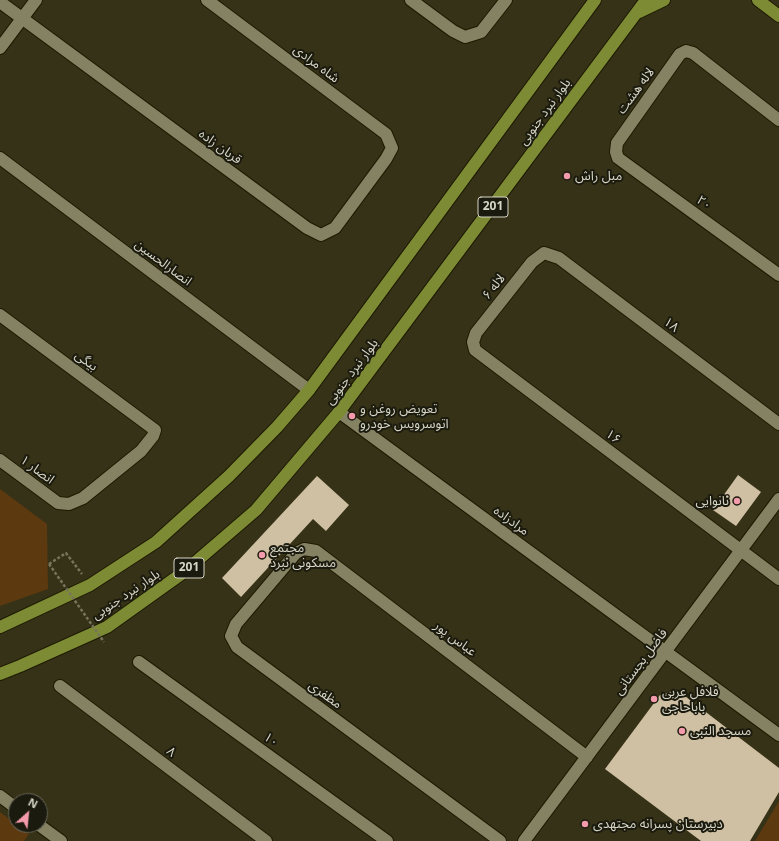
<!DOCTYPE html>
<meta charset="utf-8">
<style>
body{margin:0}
#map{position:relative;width:779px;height:841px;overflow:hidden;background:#363217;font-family:"Noto Sans",sans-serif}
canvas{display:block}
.north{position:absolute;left:8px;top:793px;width:40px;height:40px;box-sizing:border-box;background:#1b1a0e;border:1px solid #666558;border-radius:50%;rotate:27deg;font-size:11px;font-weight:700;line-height:16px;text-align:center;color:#d7d6c6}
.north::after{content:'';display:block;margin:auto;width:14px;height:18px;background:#f39aab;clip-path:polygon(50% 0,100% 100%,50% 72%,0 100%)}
</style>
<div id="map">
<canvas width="779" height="841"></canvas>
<div class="north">N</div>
</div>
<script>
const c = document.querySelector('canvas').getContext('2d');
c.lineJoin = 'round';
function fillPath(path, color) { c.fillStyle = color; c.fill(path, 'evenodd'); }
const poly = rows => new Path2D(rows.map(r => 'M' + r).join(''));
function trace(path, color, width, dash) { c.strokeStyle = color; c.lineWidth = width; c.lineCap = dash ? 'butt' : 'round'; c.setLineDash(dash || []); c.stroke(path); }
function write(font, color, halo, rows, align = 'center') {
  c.font = font + ' "Noto Sans","Noto Sans Arabic",sans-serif'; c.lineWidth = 4; c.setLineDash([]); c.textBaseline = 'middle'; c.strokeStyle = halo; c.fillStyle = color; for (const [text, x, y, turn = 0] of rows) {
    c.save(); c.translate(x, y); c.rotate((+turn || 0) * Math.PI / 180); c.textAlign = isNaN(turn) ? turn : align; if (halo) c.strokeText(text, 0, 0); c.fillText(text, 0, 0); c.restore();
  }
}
const green = poly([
 [0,489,47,524,48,589,0,606],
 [779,801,779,841,755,841],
 [0,812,29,834,24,841,0,841]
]);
const building = poly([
 [738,475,761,492,736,526,713,510],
 [317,476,349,505,326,531,313,519,241,597,222,578],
 [677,690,779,768,779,792,750,841,701,841,605,769,660,695]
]);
const path = poly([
 [49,564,66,553,82,574]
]);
const street = poly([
 [411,0,453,31,465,37,481,32,506,0],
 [0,2,307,228,321,235,335,228,386,159,392,148,386,134,207,0],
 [0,48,36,0],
 [779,120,693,53,686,51,680,54,617,143,616,152,618,158,779,275],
 [0,158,309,390],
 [0,315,155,430,153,436,141,451,83,498,69,504,58,503,0,460],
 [339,412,779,735],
 [779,424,559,258,544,253,532,262,476,333,473,342,475,350,779,579],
 [139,662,387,841],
 [60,686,266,841],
 [0,796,16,808],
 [39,825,61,841],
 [500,841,237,647,231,636,236,624,296,553,304,549,316,551,587,757],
 [524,841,779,499]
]);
const primary = poly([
 [758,0,779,16],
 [639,12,664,0],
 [0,627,90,585,156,542,229,476,277,427,309,390,595,0],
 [0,674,20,666,107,627,184,572,256,510,339,412,646,0]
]);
const pathBridge = poly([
 [49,564,104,642]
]);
const markers = [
 [567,176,4,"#f39aab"],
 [352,416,4,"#f39aab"],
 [737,501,4,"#f39aab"],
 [262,555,4,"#f39aab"],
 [654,699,4,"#f39aab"],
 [682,731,4,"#f39aab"],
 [585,824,4,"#f39aab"]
];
const shields = [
 [493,207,30],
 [189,568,30]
];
const shieldNames = [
 ["201",493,207],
 ["201",189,568]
];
const streetNames = [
 ["شاه مرادی",316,64,37],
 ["لاله هشت",636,91,-54],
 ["بلوار نبرد جنوبی",545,112,-54],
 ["قربان زاده",220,147,36],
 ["۲۰",704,203,36],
 ["انصارالحسین",163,263,37],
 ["لاله ۶",494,287,-52],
 ["۱۸",671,325,37],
 ["بیگی",86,361,36],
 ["بلوار نبرد جنوبی",352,372,-53],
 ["۱۶",613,437,37],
 ["انصار ۱",37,470,36],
 ["مرادزاده",511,521,36],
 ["بلوار نبرد جنوبی",126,595,-34],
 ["عباس پور",455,639,37],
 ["فاضل بجستانی",641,662,-53],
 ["مظفری",325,695,36],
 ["۱۰",271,740,36],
 ["۸",171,752,37]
];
const poiNames = [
 ["مبل راش",575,176],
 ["تعویض روغن و",360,409],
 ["اتوسرویس خودرو",360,424],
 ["نانوایی",729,501,"right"],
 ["مجتمع",270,548],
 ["مسکونی نبرد",270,563],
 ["فلافل عربی",662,692],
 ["باباحاجی",662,707],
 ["مسجد النبی",690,731],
 ["دبیرستان پسرانه مجتهدی",593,824]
];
fillPath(green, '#5d3910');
fillPath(building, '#d0c0a3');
trace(street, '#1d1a01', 14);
trace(primary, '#1d1a01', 14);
trace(path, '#77745d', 2.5, [3, 2]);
trace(street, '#858264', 12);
trace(primary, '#7e8b35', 12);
trace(pathBridge, '#77745d', 2.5, [3, 2]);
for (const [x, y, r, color] of markers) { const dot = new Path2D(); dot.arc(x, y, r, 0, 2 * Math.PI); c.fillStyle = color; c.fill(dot); trace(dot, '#1b1a0e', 1.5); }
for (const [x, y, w] of shields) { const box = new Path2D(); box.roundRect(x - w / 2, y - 10, w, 20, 3); c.fillStyle = '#1b1a0e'; c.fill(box); trace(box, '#d7d6c6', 1); }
write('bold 12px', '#d7d6c6', null, shieldNames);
write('13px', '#d7d6c6', '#1b1a0e', streetNames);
write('13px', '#d7d6c6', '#1b1a0e', poiNames, 'left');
</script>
